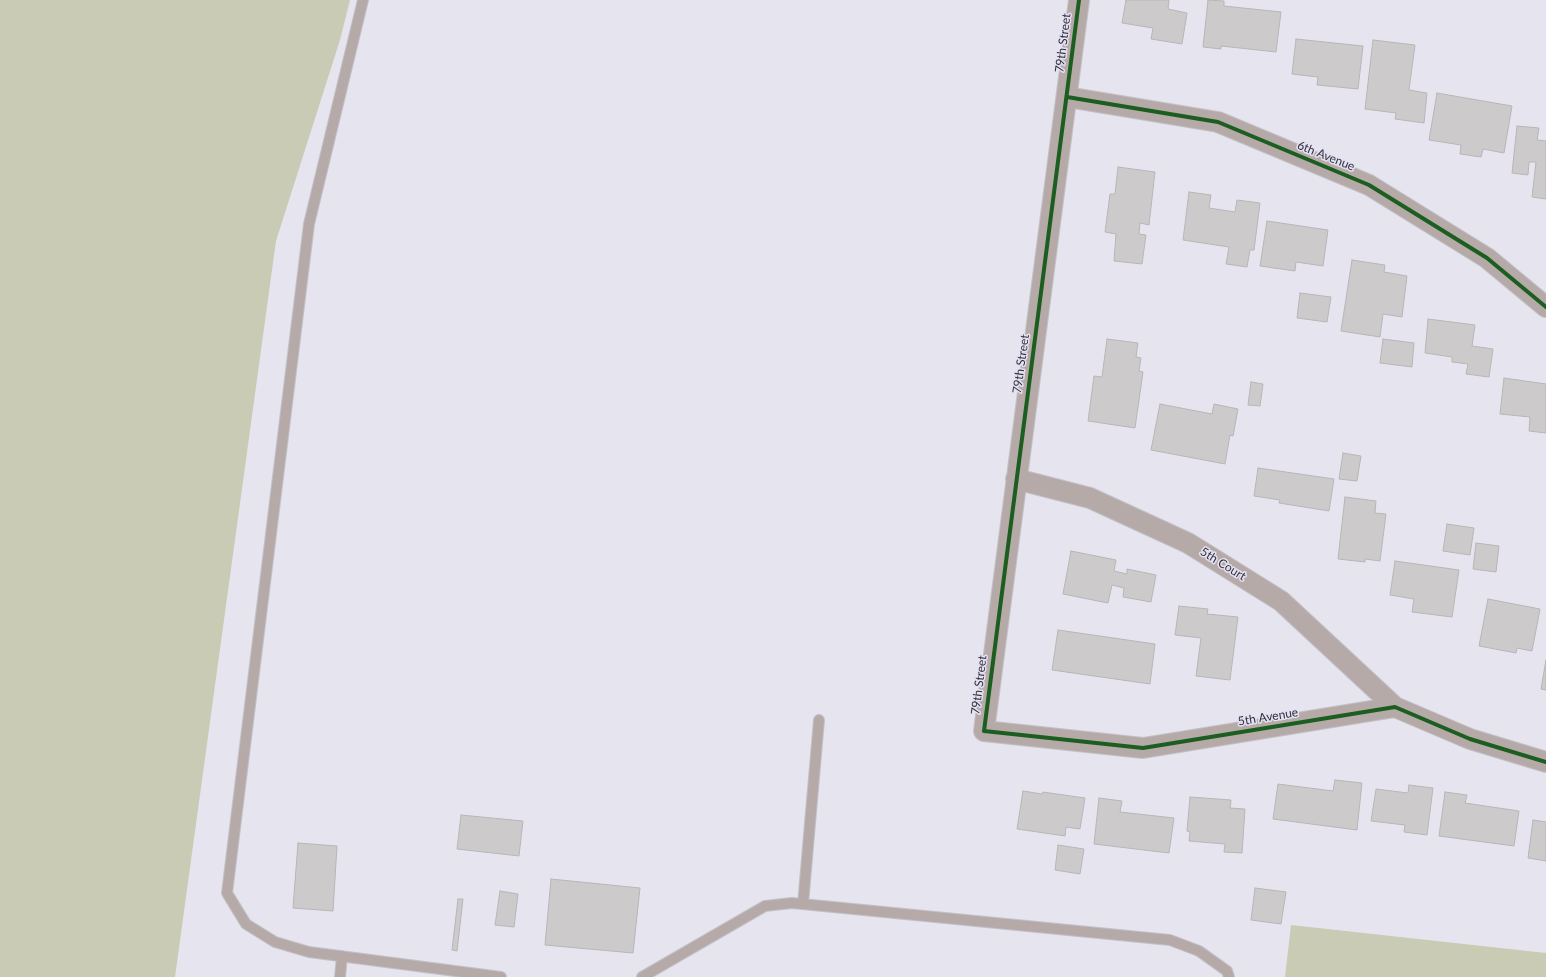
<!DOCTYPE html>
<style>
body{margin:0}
canvas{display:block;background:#e6e5ef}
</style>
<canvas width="1546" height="977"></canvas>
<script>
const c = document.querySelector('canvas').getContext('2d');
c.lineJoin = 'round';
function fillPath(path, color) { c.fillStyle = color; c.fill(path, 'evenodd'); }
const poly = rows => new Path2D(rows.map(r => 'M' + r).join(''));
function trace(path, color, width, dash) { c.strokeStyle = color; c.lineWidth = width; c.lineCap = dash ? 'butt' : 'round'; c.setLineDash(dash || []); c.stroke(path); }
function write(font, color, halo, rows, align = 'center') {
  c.font = font + ' Lato,sans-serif'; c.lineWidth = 3; c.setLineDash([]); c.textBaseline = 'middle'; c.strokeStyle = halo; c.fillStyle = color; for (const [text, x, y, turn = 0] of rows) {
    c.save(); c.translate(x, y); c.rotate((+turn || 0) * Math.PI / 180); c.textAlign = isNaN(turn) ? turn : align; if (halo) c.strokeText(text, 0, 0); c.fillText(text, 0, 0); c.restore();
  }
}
const green = poly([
 [0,0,350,0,340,40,276,241,175,977,0,977],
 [1291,925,1546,953,1546,977,1285,977]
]);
const building = poly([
 [1126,0,1169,0,1168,9,1187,13,1182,44,1151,39,1153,28,1122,23,1126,0],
 [1208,0,1224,1,1224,6,1281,12,1276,52,1221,46,1221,49,1203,47,1208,0],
 [1296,39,1363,46,1358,89,1317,85,1318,77,1292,74,1296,39],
 [1373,40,1415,45,1409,90,1427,93,1424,123,1395,119,1396,113,1365,109,1373,40],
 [1437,93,1512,106,1504,153,1483,149,1481,157,1460,154,1461,145,1429,140,1437,93],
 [1517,126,1539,128,1537,140,1546,141,1546,199,1532,197,1536,162,1529,162,1528,175,1512,173,1517,126],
 [1118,167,1155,172,1149,225,1140,223,1139,234,1146,235,1142,264,1114,261,1116,234,1105,232,1110,194,1115,194,1118,167],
 [1189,192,1211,195,1209,208,1235,212,1237,200,1260,203,1254,250,1250,250,1247,267,1226,264,1229,247,1183,240,1189,192],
 [1267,221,1328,230,1323,266,1296,262,1295,271,1260,266,1267,221],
 [1352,260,1385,265,1384,272,1407,276,1402,317,1383,314,1380,337,1341,331,1352,260],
 [1300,293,1331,297,1327,322,1297,318,1300,293],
 [1428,319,1475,325,1472,346,1493,349,1489,377,1466,374,1468,364,1452,362,1452,357,1425,353,1428,319],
 [1107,339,1138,343,1136,357,1141,358,1139,371,1143,372,1135,428,1088,421,1094,376,1102,377,1107,339],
 [1383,339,1414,343,1412,367,1380,363,1383,339],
 [1504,378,1546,384,1546,433,1529,431,1530,417,1500,414,1504,378],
 [1251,382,1263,384,1260,406,1248,405,1251,382],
 [1160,404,1212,414,1214,404,1238,409,1233,436,1230,435,1225,464,1151,450,1160,404],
 [1343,453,1361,456,1357,481,1339,479,1343,453],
 [1258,468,1334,479,1329,511,1279,503,1280,500,1254,496,1258,468],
 [1345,497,1376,501,1375,513,1386,514,1380,561,1365,559,1365,562,1338,559,1345,497],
 [1447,524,1474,528,1470,555,1443,551,1447,524],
 [1476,543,1499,546,1496,572,1473,569,1476,543],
 [1071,551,1116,560,1114,571,1127,574,1127,569,1156,575,1151,602,1123,597,1124,588,1112,585,1108,603,1063,594,1071,551],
 [1395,561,1459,570,1452,617,1412,612,1414,599,1390,595,1395,561],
 [1488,599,1540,609,1532,651,1517,648,1516,653,1479,646,1488,599],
 [1179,606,1208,609,1207,614,1238,617,1230,680,1196,676,1201,638,1175,635,1179,606],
 [1058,630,1155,644,1150,684,1052,670,1058,630],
 [1546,660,1546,690,1541,689,1546,660],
 [1335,780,1362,783,1357,830,1273,819,1278,784,1333,791,1335,780],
 [1409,785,1433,788,1427,835,1404,832,1405,825,1371,821,1376,789,1408,793,1409,785],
 [1023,791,1042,794,1043,792,1085,798,1080,829,1066,827,1065,836,1017,829,1023,791],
 [1445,792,1467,795,1465,803,1519,811,1514,846,1439,836,1445,792],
 [1190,797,1231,800,1230,808,1245,809,1242,853,1224,852,1225,844,1189,841,1190,832,1187,831,1190,797],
 [1099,798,1122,801,1120,812,1174,818,1169,853,1094,844,1099,798],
 [461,815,523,821,519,856,457,849,461,815],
 [1533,820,1546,822,1546,861,1528,858,1533,820],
 [298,843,337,846,333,911,293,908,298,843],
 [1058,845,1084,849,1080,874,1055,870,1058,845],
 [551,879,640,888,633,953,545,945,551,879],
 [1255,888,1286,892,1281,924,1251,920,1255,888],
 [500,891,518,894,514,927,495,925,500,891],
 [458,899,463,899,457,951,452,950,458,899]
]);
const service = poly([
 [363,0,309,224,227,893,246,924,275,942,309,952,501,977],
 [803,904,819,720],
 [340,977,342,956],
 [642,977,765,906,792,903,1170,940,1199,951,1227,971,1229,977]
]);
const minor = poly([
 [1079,0,984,731,1143,748,1395,707,1470,739,1546,762],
 [1067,97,1218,122,1369,185,1487,258,1546,307],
 [1016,479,1090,498,1188,543,1281,601,1395,707]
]);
const cycleway = poly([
 [1079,0,984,731,1143,748,1395,707,1470,739,1546,762],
 [1067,97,1218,122,1369,185,1487,258,1546,307]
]);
const streetNames = [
 ["79th Street",1063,43,-83],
 ["6th Avenue",1326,156,22],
 ["79th Street",1021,364,-82],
 ["5th Court",1223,564,32],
 ["79th Street",979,685,-83],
 ["5th Avenue",1268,717,-9]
];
fillPath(green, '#cacbb5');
fillPath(building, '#cdcacc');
trace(building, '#b9b5b7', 1);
trace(service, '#c3c2c9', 12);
trace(minor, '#c3c2c9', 22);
trace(service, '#b6aaa9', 10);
trace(minor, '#b6aaa9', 20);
trace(cycleway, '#1b5e20', 4);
write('12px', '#313037', '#e3e1f3', streetNames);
</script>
